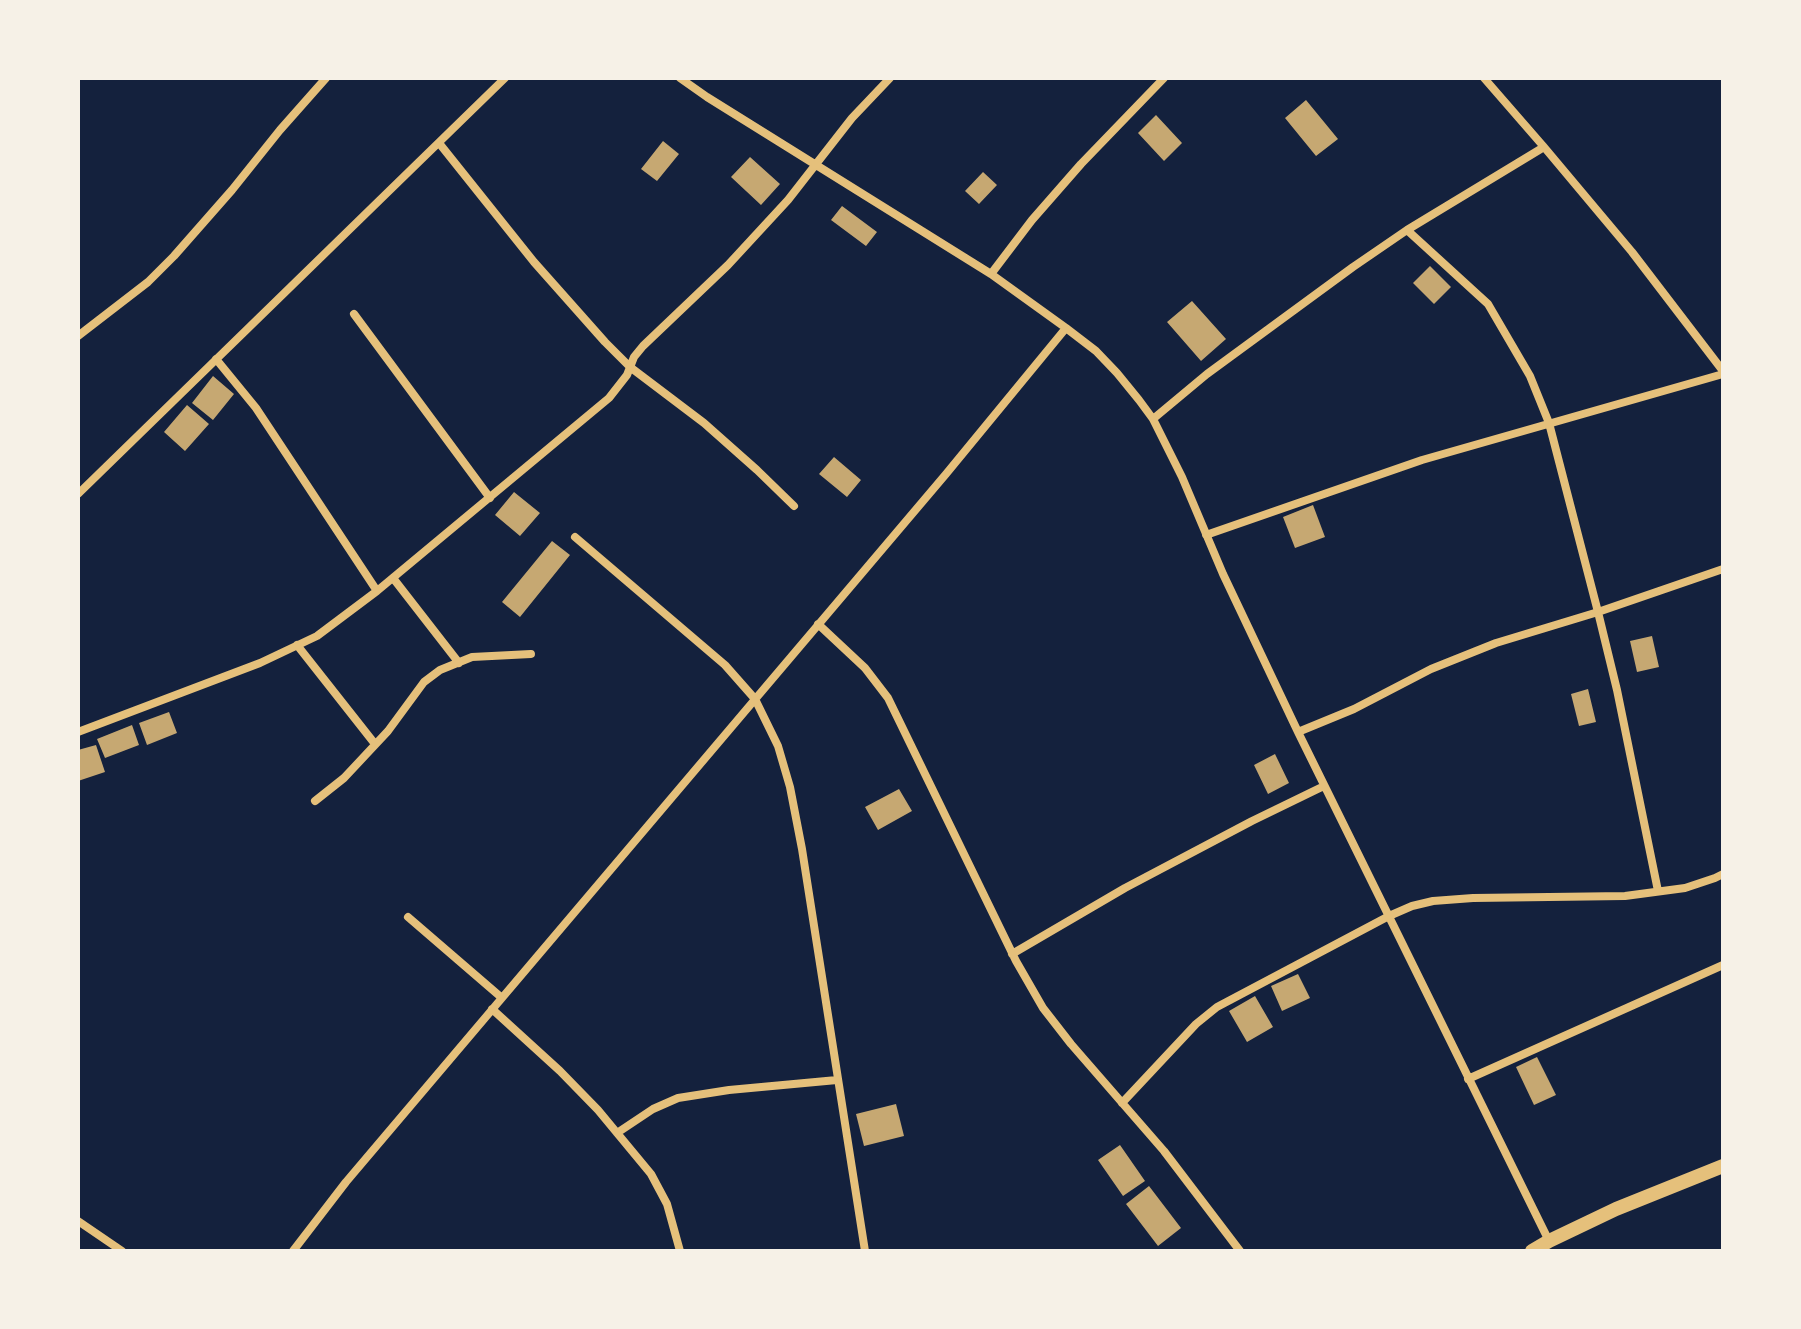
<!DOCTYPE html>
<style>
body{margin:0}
#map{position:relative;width:1801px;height:1329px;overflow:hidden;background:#14213d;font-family:"PT Sans Narrow",sans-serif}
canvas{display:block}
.frame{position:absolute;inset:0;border:80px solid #f6f1e7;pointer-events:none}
</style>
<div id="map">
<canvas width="1801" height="1329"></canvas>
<div class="frame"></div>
</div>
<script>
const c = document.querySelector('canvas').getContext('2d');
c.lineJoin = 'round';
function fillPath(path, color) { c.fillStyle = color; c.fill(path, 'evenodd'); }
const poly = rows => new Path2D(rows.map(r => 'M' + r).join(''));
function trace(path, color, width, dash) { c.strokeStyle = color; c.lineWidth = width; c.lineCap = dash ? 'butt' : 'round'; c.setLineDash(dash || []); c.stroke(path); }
const building = poly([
 [1306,100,1338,139,1316,156,1285,118],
 [1156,115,1182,143,1164,161,1138,133],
 [663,141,679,154,657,181,641,169],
 [750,157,780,184,761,205,731,177],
 [983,172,997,185,979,204,965,191],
 [842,206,877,232,866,246,831,220],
 [1430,266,1451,287,1434,304,1413,283],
 [1192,301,1226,339,1201,361,1167,322],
 [213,376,234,394,213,420,192,403],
 [187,405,209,424,185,451,164,432],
 [834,457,861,480,847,497,819,474],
 [514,492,540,513,520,536,495,515],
 [1313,505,1325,537,1295,548,1283,517],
 [552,541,570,555,520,617,502,602],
 [1652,636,1659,667,1637,672,1630,641],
 [1588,689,1596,722,1579,726,1571,694],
 [169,712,177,733,147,745,139,723],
 [132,725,139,745,105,758,97,739],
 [96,745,105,772,78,781,78,750],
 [1275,754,1289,783,1268,794,1254,765],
 [899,789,912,811,878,830,865,807],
 [1298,974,1310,998,1282,1011,1271,986],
 [1255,996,1273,1027,1247,1042,1229,1011],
 [1537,1057,1556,1095,1534,1105,1516,1067],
 [896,1104,904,1136,864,1146,856,1114],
 [1120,1145,1145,1181,1123,1196,1098,1160],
 [1149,1186,1181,1228,1158,1246,1126,1204]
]);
const minor = poly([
 [680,78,707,97,991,274,1066,328,1096,351,1117,373,1139,400,1153,419,1182,477,1223,574,1298,732,1549,1241],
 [1484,78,1544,147,1632,252,1723,371],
 [439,143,534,262,605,342,630,367,704,423,757,470,794,506],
 [1407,230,1488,304,1530,376,1549,423,1598,612,1617,690,1658,891],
 [991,274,1032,220,1081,164,1164,78],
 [354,314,490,498],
 [78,336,148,282,174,256,232,190,280,130,326,78],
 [216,359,256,408,377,591],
 [1153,419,1207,374,1353,267,1407,230,1544,147],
 [78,494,505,78],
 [1206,535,1422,460,1723,374],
 [575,537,725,665,755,699,778,746,790,787,802,849,865,1251],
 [393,578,459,663],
 [818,624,865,668,888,698,1016,961,1043,1008,1071,1044,1164,1151,1240,1251],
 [297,645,375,744],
 [78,732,260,663,317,636,377,591,609,398,627,375,634,357,643,346,728,265,788,200,852,118,890,78],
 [1298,732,1354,709,1431,669,1496,643,1598,612,1723,569],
 [315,801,344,778,388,731,424,682,440,670,472,657,531,654],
 [408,917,502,998],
 [1012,954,1125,888,1252,821,1324,786],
 [492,1009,560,1071,598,1110,651,1174,667,1204,680,1251],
 [1468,1079,1723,965],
 [1122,1103,1196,1024,1217,1007,1389,916,1412,906,1433,901,1473,898,1625,896,1685,888,1715,878,1723,874],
 [617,1133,653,1109,678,1098,729,1090,837,1080],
 [78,1221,122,1251],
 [293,1251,346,1182,946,474,1066,328]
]);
const secondary = poly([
 [1532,1251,1549,1241,1616,1209,1723,1166]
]);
fillPath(building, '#c6a872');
trace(minor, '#e5c07b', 8);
trace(secondary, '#e5c07b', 14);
</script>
